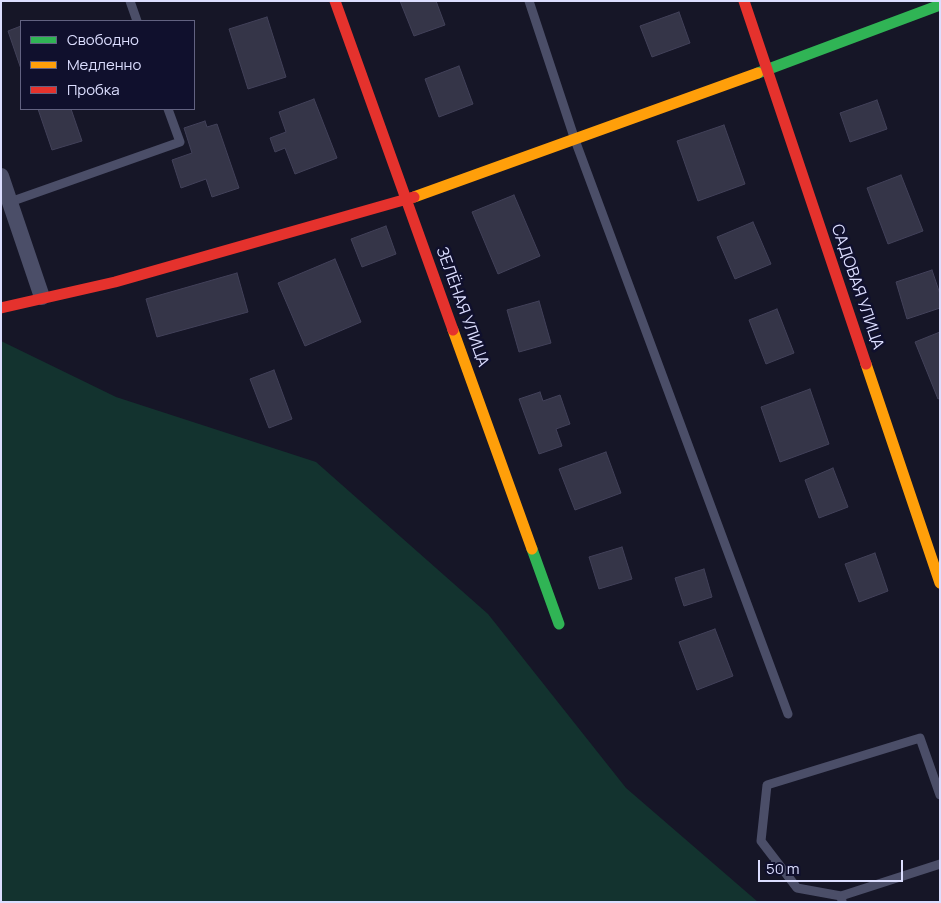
<!DOCTYPE html>
<meta charset="utf-8">
<style>
body{margin:0}
#map{position:relative;width:941px;height:903px;overflow:hidden;background:#161627;font-family:Manrope,sans-serif}
canvas{display:block}
.frame{position:absolute;inset:0;border:2px solid #dcdeff;pointer-events:none}
.legend{position:absolute;left:20px;top:20px;width:175px;height:90px;box-sizing:border-box;background:#10102d;border:1px solid #626281;margin:0;padding:6px 9px;list-style:none;font-size:15px;color:#dcdeff}
.legend li{display:flex;align-items:center;gap:10px;height:25px}
.legend b{width:25px;border:1px solid #626281}
.scale{position:absolute;left:758px;top:860px;width:145px;height:22px;box-sizing:border-box;border:2px solid #dcdeff;border-top:0;padding-left:6px;font-size:15px;line-height:18px;white-space:nowrap;color:#dcdeff;-webkit-text-stroke:4px #10102d;paint-order:stroke}
</style>
<div id="map">
<canvas width="941" height="903"></canvas>
<div class="frame"></div>
<ul class="legend">
<li><b style="height:6px;background:#30b455"></b>Свободно</li>
<li><b style="height:6px;background:#ff9f0a"></b>Медленно</li>
<li><b style="height:6px;background:#e5322d"></b>Пробка</li>
</ul>
<div class="scale">50 m</div>
</div>
<script>
const c = document.querySelector('canvas').getContext('2d');
c.lineJoin = 'round';
function fillPath(path, color) { c.fillStyle = color; c.fill(path, 'evenodd'); }
const poly = rows => new Path2D(rows.map(r => 'M' + r).join(''));
function trace(path, color, width, dash) { c.strokeStyle = color; c.lineWidth = width; c.lineCap = dash ? 'butt' : 'round'; c.setLineDash(dash || []); c.stroke(path); }
function write(font, color, halo, rows, align = 'center') {
  c.font = font + ' Manrope,sans-serif'; c.lineWidth = 5; c.setLineDash([]); c.textBaseline = 'middle'; c.strokeStyle = halo; c.fillStyle = color; for (const [text, x, y, turn = 0] of rows) {
    c.save(); c.translate(x, y); c.rotate((+turn || 0) * Math.PI / 180); c.textAlign = isNaN(turn) ? turn : align; if (halo) c.strokeText(text, 0, 0); c.fillText(text, 0, 0); c.restore();
  }
}
const green = poly([
 [1,341,116,397,316,462,488,614,626,788,758,902,1,902]
]);
const building = poly([
 [400,1,436,1,445,25,414,36,400,1],
 [679,12,690,43,652,57,640,26,679,12],
 [267,17,286,77,248,89,229,29,267,17],
 [21,26,21,69,8,31,21,26],
 [459,66,473,104,439,117,425,79,459,66],
 [314,99,337,158,295,174,285,148,275,152,270,138,286,132,279,112,314,99],
 [877,100,887,129,850,142,840,113,877,100],
 [38,109,71,109,82,141,52,150,38,109],
 [205,121,207,127,217,124,239,188,212,197,206,179,181,188,172,160,192,153,184,128,205,121],
 [724,125,745,184,698,201,677,141,724,125],
 [901,175,923,231,888,244,867,188,901,175],
 [514,195,540,256,498,274,472,212,514,195],
 [753,222,771,264,735,279,717,237,753,222],
 [386,226,396,254,362,267,351,239,386,226],
 [335,259,361,322,305,346,278,283,335,259],
 [932,270,940,294,940,308,907,319,896,282,932,270],
 [237,273,248,312,157,337,146,299,237,273],
 [539,301,551,343,519,352,507,310,539,301],
 [777,309,794,353,766,364,749,320,777,309],
 [940,332,940,398,938,399,915,342,940,332],
 [274,370,292,419,269,428,250,379,274,370],
 [810,389,829,444,780,462,761,407,810,389],
 [540,392,543,401,560,395,570,424,556,429,562,446,539,454,519,399,540,392],
 [606,452,621,493,575,510,559,469,606,452],
 [833,468,848,507,819,518,805,480,833,468],
 [622,547,632,579,599,589,589,557,622,547],
 [875,553,888,591,859,602,845,564,875,553],
 [704,569,712,597,684,606,675,578,704,569],
 [715,629,733,676,697,690,679,642,715,629]
]);
const lane = poly([
 [130,1,137,21],
 [529,1,575,140,788,714],
 [10,202,180,142,168,109],
 [841,896,797,888,761,841,767,785,920,738,940,795],
 [842,901,841,896,940,864]
]);
const street = poly([
 [1,176,42,297]
]);
const fast = poly([
 [758,73,940,5],
 [532,549,559,624]
]);
const slow = poly([
 [414,197,758,73],
 [453,330,532,549],
 [866,364,940,583]
]);
const jam = poly([
 [335,1,453,330],
 [744,1,866,364],
 [1,308,115,282,414,197]
]);
const streetNames = [
 ["САДОВАЯ УЛИЦА",857,287,71],
 ["ЗЕЛЁНАЯ УЛИЦА",462,307,70]
];
fillPath(green, '#13332f');
fillPath(building, '#353548');
trace(building, '#424159', 1);
trace(lane, '#4b4e68', 9);
trace(street, '#4b4e68', 16);
trace(fast, '#30b455', 11);
trace(slow, '#ff9f0a', 11);
trace(jam, '#e5322d', 11);
write('16px', '#dcdeff', '#10102d', streetNames);
</script>
